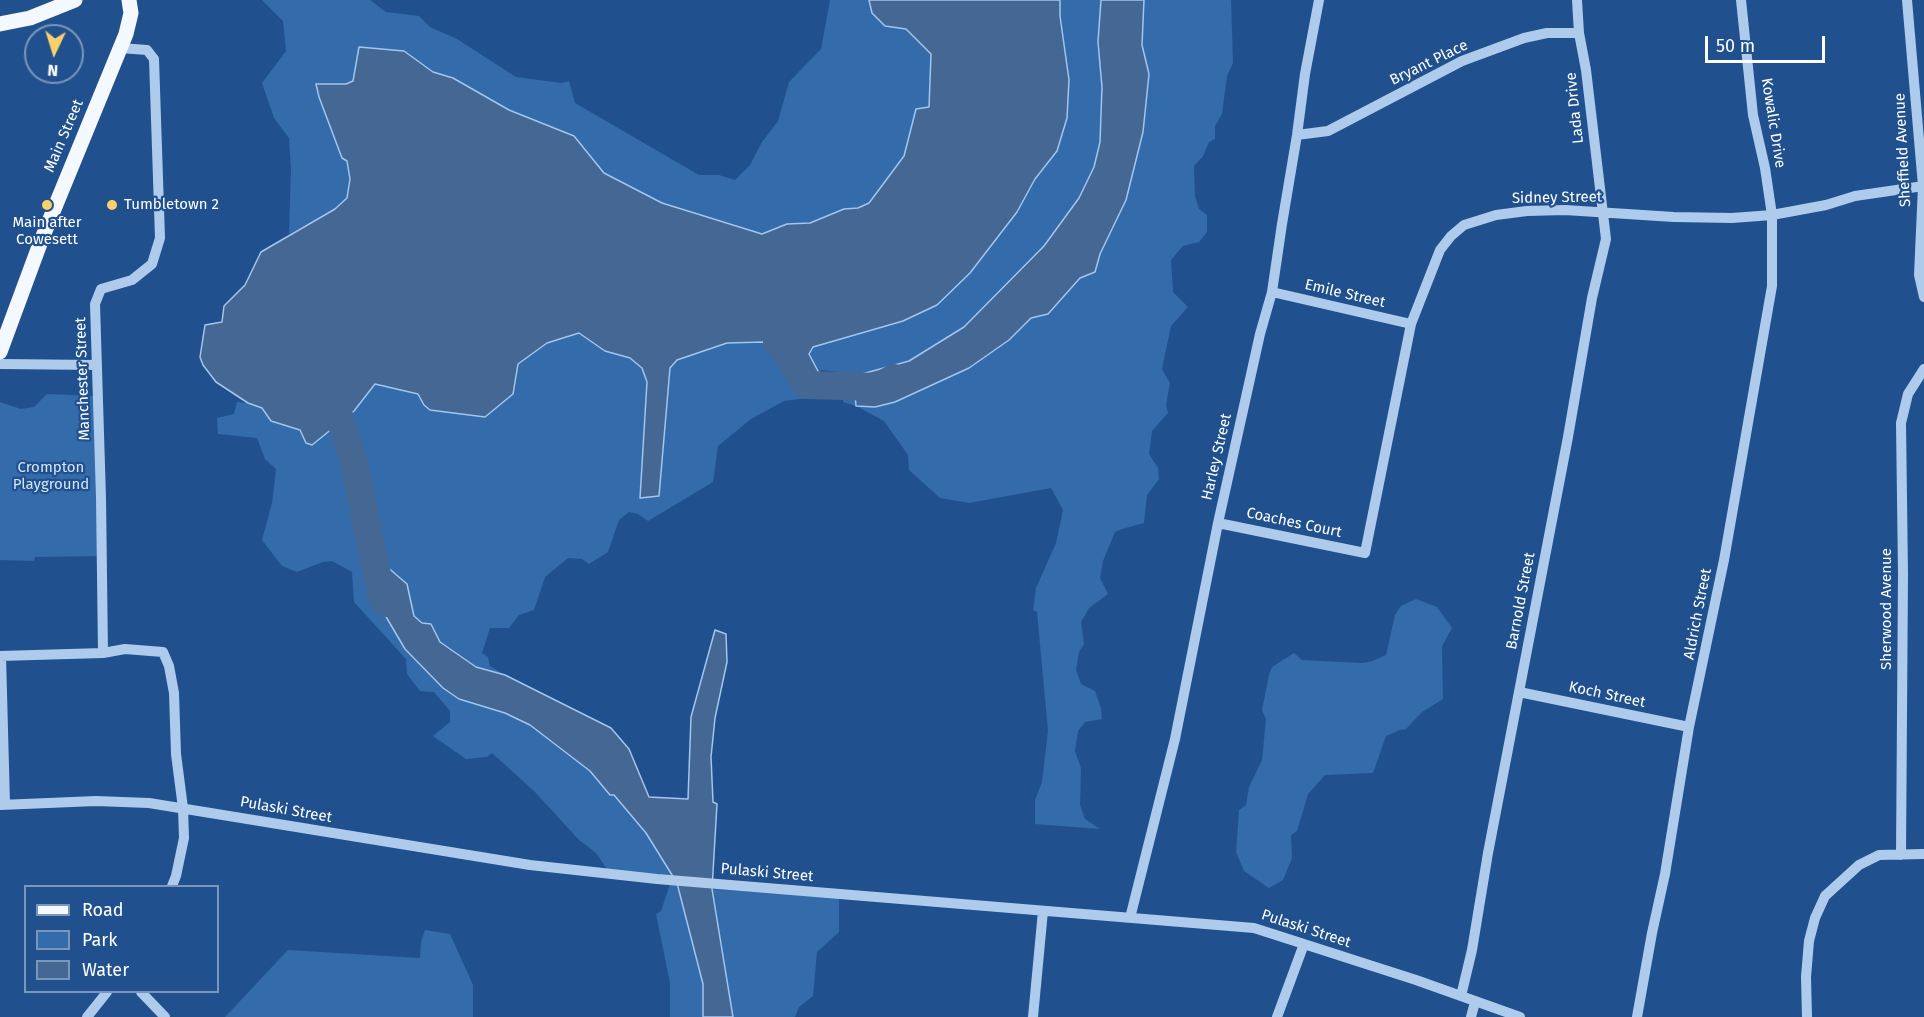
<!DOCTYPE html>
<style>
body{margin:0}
#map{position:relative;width:1924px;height:1017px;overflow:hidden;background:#20518e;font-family:"Fira Sans",sans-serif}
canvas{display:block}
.legend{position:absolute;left:24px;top:885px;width:195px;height:108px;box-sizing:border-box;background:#20518e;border:2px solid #7997bb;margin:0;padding:8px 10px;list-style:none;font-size:18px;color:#fff}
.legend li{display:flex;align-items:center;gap:12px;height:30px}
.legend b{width:30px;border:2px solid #7997bb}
.north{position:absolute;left:24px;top:24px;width:60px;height:60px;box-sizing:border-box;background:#20518e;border:2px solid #7997bb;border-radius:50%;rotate:184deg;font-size:16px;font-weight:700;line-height:24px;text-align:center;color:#fff}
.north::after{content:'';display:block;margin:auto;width:21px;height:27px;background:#fad06f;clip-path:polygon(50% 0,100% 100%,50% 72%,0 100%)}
.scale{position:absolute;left:1705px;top:36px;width:120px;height:27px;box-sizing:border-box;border:3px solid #fff;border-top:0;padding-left:8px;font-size:18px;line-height:21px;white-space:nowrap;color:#fff;-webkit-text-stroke:4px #20518e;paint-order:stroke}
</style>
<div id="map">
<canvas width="1924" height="1017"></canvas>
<ul class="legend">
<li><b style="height:8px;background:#f4f8ff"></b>Road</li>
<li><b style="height:16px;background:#336bab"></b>Park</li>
<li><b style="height:16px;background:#446793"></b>Water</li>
</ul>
<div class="north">N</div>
<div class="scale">50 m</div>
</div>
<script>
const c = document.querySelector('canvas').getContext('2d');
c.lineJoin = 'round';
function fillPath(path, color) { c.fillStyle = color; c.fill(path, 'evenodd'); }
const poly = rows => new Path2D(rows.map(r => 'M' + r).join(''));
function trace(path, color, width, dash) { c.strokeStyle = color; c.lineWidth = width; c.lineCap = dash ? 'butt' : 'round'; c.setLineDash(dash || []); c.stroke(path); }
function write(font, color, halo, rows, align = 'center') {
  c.font = font + ' "Fira Sans",sans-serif'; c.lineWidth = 4.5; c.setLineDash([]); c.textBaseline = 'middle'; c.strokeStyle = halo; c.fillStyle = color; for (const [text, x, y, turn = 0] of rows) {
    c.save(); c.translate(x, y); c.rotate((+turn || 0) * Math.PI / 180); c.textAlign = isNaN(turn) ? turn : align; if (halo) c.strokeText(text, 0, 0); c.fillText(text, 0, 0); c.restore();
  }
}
const green = poly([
 [262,0,370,0,386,12,419,16,430,27,457,39,516,77,561,83,569,81,575,103,699,175,719,175,735,180,750,165,762,142,778,121,789,82,821,49,830,0,869,0,872,13,885,26,906,29,931,54,929,107,916,109,904,156,869,203,858,208,844,209,810,223,787,224,762,234,662,203,604,173,574,136,509,110,453,78,433,72,404,51,346,84,316,84,347,161,350,179,347,198,335,209,289,234,291,169,289,138,274,118,262,83,286,51,283,21],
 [1060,0,1101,0,1098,42,1102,87,1100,142,1094,167,1079,198,1044,246,964,327,909,361,863,374,855,393,856,406,843,402,848,379,845,373,821,370,819,373,809,354,813,346,903,321,1017,212,1035,179,1057,151,1067,118,1069,80,1060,16],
 [1144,0,1231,0,1233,63,1227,76,1222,114,1215,126,1215,139,1209,142,1203,156,1194,166,1195,196,1199,209,1207,215,1207,232,1199,242,1183,246,1171,260,1173,292,1188,307,1171,326,1162,369,1170,383,1166,405,1168,413,1152,431,1149,454,1158,468,1159,479,1147,495,1144,523,1122,529,1115,532,1103,561,1100,578,1108,594,1089,608,1081,622,1084,644,1079,652,1076,670,1081,684,1095,691,1101,708,1102,719,1085,722,1078,731,1075,751,1081,768,1080,805,1085,819,1100,829,1035,824,1035,800,1042,782,1048,731,1037,612,1033,610,1036,588,1056,543,1063,510,1051,488,969,503,940,498,909,470,908,455,884,421,858,407,875,407,1009,340,1031,318,1048,314,1080,278,1095,272,1100,254,1126,200,1143,132,1149,74,1142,45],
 [579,333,605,351,630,358,642,368,647,382,640,497,659,495,670,368,677,360,727,343,763,342,781,352,812,389,808,398,784,401,751,419,718,446,713,482,648,521,638,514,629,512,619,520,608,552,589,564,582,559,568,558,545,577,534,610,519,615,509,628,490,628,482,653,488,657,490,666,505,675,476,667,440,642,431,624,422,623,414,616,407,584,385,565,459,699,505,713,530,725,590,771,610,795,614,795,646,833,677,883,703,984,703,1017,670,1017,670,983,656,914,661,911,671,881,611,875,596,853,579,840,535,792,492,753,487,757,466,759,433,736,450,722,450,711,434,692,420,691,407,674,406,659,354,602,352,572,332,561,323,562,297,572,282,566,262,540,272,503,276,469,265,459,257,438,218,434,217,418,234,414,237,402,248,403,262,408,271,421,300,430,306,442,354,411,375,384,419,394,424,405,513,394,518,364,547,343],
 [47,394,96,396,102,556,35,557,34,561,0,560,0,402,21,409,34,407],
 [1416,599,1437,607,1452,628,1442,646,1443,699,1422,712,1406,729,1400,730,1386,736,1373,773,1325,775,1308,794,1297,831,1291,835,1292,858,1283,880,1269,888,1244,871,1236,852,1239,810,1246,805,1249,787,1262,760,1266,719,1262,710,1269,675,1272,667,1294,653,1302,660,1362,663,1370,662,1386,655,1395,615,1401,606],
 [712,889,839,897,839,932,817,952,813,996,799,1007,795,1017,733,1017],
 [425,930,450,934,473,985,473,1017,225,1017,288,950,420,958,421,942]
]);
const water = poly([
 [869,0,1060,0,1060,16,1069,80,1067,118,1057,151,1035,179,1017,212,970,273,937,305,903,321,813,347,809,354,819,373,821,383,817,391,812,389,781,352,763,342,727,343,677,360,670,368,659,496,640,498,647,382,642,368,630,358,605,351,579,333,547,343,518,364,513,394,485,417,430,410,424,405,418,394,375,384,354,411,312,445,306,443,300,430,271,421,262,408,248,403,216,382,203,365,200,357,205,325,222,322,224,306,245,285,261,252,335,209,347,198,350,179,347,161,342,158,319,97,316,84,346,84,353,81,359,47,404,51,433,72,453,78,509,110,574,136,604,173,662,203,762,234,787,224,810,223,844,209,858,208,869,203,904,156,916,109,929,107,931,54,906,29,885,26,872,13,869,0],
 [1101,0,1144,0,1142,45,1149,74,1143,132,1126,200,1100,254,1095,272,1080,278,1048,314,1031,318,1009,340,969,368,895,402,875,407,856,406,855,393,862,374,909,361,964,327,1044,246,1079,198,1094,167,1100,142,1102,87,1098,42,1101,0],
 [385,565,407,584,414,616,422,623,431,624,440,642,476,667,505,675,611,728,629,749,649,797,688,799,691,717,715,630,726,634,727,662,715,718,711,757,713,802,717,804,712,889,733,1017,703,1017,703,984,677,883,646,833,614,795,610,795,590,771,530,725,505,713,459,699,443,688,405,649,365,581,365,566,385,565]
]);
const river = poly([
 [777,342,780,343,806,385,878,387,894,378],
 [329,385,354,462,382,599,386,603]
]);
const minor = poly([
 [1907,0,1923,186,1919,275,1924,297],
 [1297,135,1328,131,1462,61,1524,38,1547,33,1579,33],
 [1272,292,1411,324],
 [0,364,97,365],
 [1218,523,1365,553,1411,324,1440,250,1451,236,1464,225,1496,215,1527,211,1565,210,1674,217,1732,218,1772,215,1826,205,1855,196,1924,186],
 [103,653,101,498,95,304,101,289,132,280,152,264,160,238,154,59,147,50,120,48],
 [0,656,103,653,125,649,163,652,169,666,174,693,176,754,183,808,184,838,176,876,172,886],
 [1,656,5,804],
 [1519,692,1689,727],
 [0,805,96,801,149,803,530,865,657,879,1254,928,1416,980,1520,1017],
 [1901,855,1903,574,1901,423,1908,394,1924,369],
 [1130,918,1175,739,1218,523,1260,334,1272,292,1282,224,1297,135,1305,74,1319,0],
 [141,992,165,1017],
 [1461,996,1472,950,1488,853,1568,437,1592,298,1606,239,1586,70,1579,33,1577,0],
 [87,1017,107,992],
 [1033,1017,1043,911],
 [1277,1017,1304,944],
 [1471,1017,1475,1002],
 [1637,1017,1652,933,1665,874,1689,727,1724,560,1772,286,1772,215,1765,168,1753,115,1741,0],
 [1807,1017,1806,977,1809,941,1815,918,1825,896,1859,865,1879,855,1924,854]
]);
const major = poly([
 [0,24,30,18,75,0],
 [0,352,41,241,126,34,131,13,129,0]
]);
const markers = [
 [47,205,6,"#fad06f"],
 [112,205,6,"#fad06f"]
];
const streetNames = [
 ["Bryant Place",1429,63,-26],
 ["Lada Drive",1575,108,-96],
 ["Kowalic Drive",1773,123,81],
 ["Main Street",64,136,-67],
 ["Sheffield Avenue",1903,150,-93],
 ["Sidney Street",1557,198,-1],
 ["Emile Street",1345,294,13],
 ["Manchester Street",83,379,-92],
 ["Harley Street",1217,457,-77],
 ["Coaches Court",1294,523,12],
 ["Barnold Street",1521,601,-79],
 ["Sherwood Avenue",1887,609,-90],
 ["Aldrich Street",1698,614,-79],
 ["Koch Street",1607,695,12],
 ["Pulaski Street",286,810,10],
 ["Pulaski Street",767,873,5],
 ["Pulaski Street",1306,929,18]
];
const poiNames = [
 ["Tumbletown 2",124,205],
 ["Main after",47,223,"center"],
 ["Cowesett",47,240,"center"]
];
const parkNames = [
 ["Crompton",51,468],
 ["Playground",51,485]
];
fillPath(green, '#336bab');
fillPath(water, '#446793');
trace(water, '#a2c6ee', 1.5);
trace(river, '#446793', 28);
trace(minor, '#afcbec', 10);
trace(major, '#f4f8ff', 15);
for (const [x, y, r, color] of markers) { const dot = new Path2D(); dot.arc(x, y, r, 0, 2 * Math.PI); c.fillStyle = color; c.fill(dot); trace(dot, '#20518e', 2); }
write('15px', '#fff', '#20518e', streetNames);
write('15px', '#fff', '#20518e', poiNames, 'left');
write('15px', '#d4e5f9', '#20518e', parkNames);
</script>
